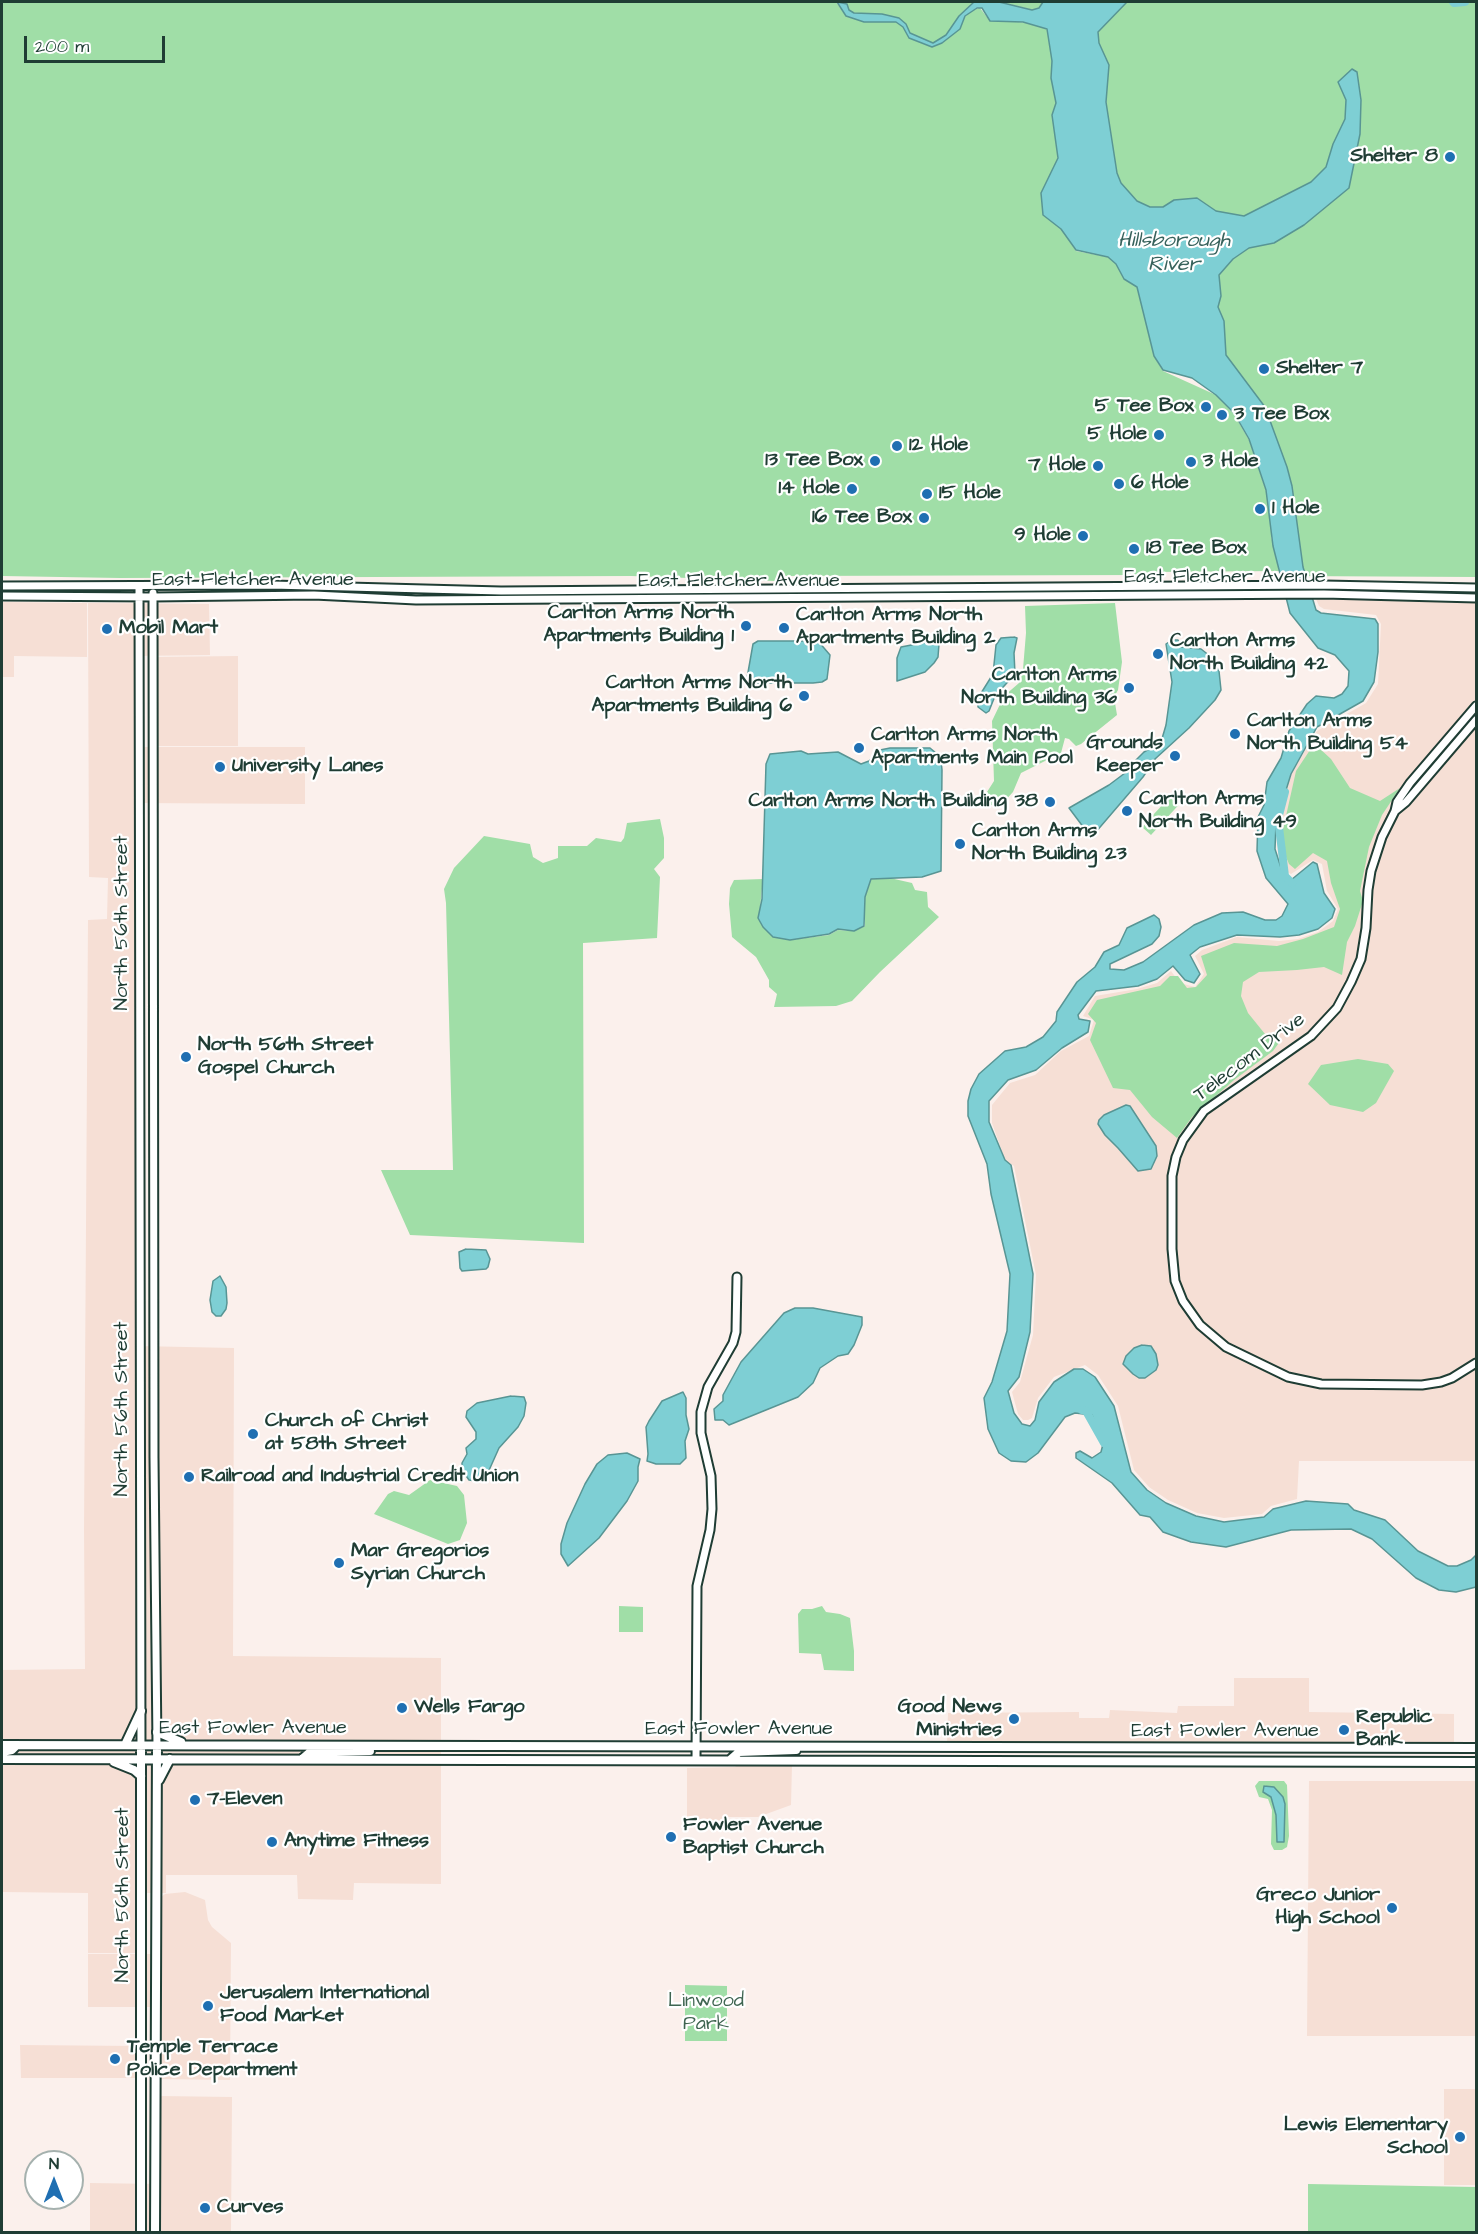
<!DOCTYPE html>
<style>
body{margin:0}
#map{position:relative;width:1478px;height:2234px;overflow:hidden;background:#fbf0ec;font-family:"Architects Daughter",sans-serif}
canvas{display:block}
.frame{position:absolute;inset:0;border:3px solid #1f3d34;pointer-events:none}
.north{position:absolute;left:24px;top:2150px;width:60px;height:60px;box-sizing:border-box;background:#fff;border:2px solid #a5b1ae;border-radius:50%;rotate:0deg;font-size:16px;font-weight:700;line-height:24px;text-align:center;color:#1f3d34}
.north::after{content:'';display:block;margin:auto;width:21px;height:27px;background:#1f6fb2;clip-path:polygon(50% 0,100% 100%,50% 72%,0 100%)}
.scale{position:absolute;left:24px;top:36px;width:141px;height:27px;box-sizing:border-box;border:3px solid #1f3d34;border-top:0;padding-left:8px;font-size:18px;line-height:21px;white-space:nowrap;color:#1f3d34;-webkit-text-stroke:4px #fff;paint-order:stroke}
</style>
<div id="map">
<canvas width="1478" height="2234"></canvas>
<div class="frame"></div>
<div class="north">N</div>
<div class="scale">200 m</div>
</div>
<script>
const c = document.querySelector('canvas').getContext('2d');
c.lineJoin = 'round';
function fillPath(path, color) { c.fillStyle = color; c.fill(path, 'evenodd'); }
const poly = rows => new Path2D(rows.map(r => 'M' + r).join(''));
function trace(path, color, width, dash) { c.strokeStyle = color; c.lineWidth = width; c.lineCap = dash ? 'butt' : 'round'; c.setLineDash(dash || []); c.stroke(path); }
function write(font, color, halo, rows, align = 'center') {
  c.font = font + ' "Architects Daughter",sans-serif'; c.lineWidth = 4.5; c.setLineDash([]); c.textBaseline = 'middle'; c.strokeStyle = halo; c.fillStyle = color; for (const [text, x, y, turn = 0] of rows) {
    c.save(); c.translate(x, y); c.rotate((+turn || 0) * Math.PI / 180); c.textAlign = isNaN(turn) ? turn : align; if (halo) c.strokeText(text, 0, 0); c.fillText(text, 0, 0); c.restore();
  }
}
const built = poly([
 [1316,599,1476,603,1476,1461,1299,1461,1297,1499,1271,1506,1262,1514,1224,1518,1197,1513,1168,1500,1149,1487,1134,1470,1118,1406,1098,1375,1085,1365,1054,1377,1038,1398,1032,1418,1028,1420,1023,1420,1018,1414,1012,1392,1020,1382,1033,1335,1036,1275,1014,1166,1005,1160,992,1123,992,1105,1010,1083,1035,1075,1061,1051,1089,1036,1094,1020,1083,1016,1095,996,1137,989,1157,983,1171,971,1180,983,1195,987,1204,974,1195,956,1202,950,1237,937,1279,941,1298,939,1318,932,1333,921,1338,909,1327,891,1322,864,1313,860,1291,874,1287,872,1279,854,1279,826,1291,774,1317,731,1366,703,1378,684,1381,624,1376,615,1324,609,1319,606],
 [2,602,87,603,87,657,14,656,14,677,2,677],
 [88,603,209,604,210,655,134,656,135,747,305,747,305,804,136,803,138,1346,234,1348,233,1656,441,1658,441,1884,354,1883,353,1900,298,1899,297,1875,166,1875,166,1893,135,1893,138,1953,88,1953,88,1893,2,1892,2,1670,85,1669,84,1530,88,920,107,919,108,878,89,877],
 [238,656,238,746,156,746,156,657],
 [1234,1678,1309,1678,1309,1712,1454,1714,1454,1744,947,1743,948,1713,1079,1712,1079,1718,1109,1718,1110,1710,1177,1713,1178,1706,1234,1706],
 [738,1764,792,1765,791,1805,758,1817,727,1817,727,1826,687,1825,687,1768,735,1767],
 [1309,1781,1476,1781,1476,2036,1307,2036],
 [185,1892,205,1900,208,1920,212,1927,231,1943,230,2080,159,2079,159,2007,88,2007,88,1954,161,1954,161,1897,165,1894],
 [20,2045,137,2046,137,2078,21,2078],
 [1444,2089,1476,2089,1476,2185,1444,2185],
 [159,2096,232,2097,231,2232,90,2232,90,2183,158,2184]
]);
const green = poly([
 [2,2,836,2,846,16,854,19,895,18,882,15,854,14,849,11,847,5,839,2,990,2,985,3,973,3,964,12,963,18,973,10,980,8,990,21,1008,21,1038,24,1049,31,1052,61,1051,78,1056,103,1053,116,1058,159,1041,193,1043,215,1062,229,1076,251,1108,257,1117,264,1125,280,1138,287,1154,356,1163,371,1216,395,1234,414,1249,440,1266,491,1271,519,1271,536,1279,571,1152,572,1140,575,786,576,775,581,631,576,120,578,2,576],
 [999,2,1044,2,1039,9,1033,10],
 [1091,2,1476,2,1476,577,1290,576,1269,455,1085,177],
 [1115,603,1122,662,1118,690,1114,697,1117,715,1081,744,1076,746,1069,739,1065,738,1061,753,1021,773,1013,792,1001,805,990,805,987,792,994,781,992,721,1004,696,1019,683,1023,669,1026,633,1025,606],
 [1319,748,1331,759,1350,788,1380,801,1400,788,1382,815,1369,847,1360,891,1363,901,1355,926,1347,942,1342,975,1324,967,1297,970,1259,972,1243,982,1241,996,1248,1013,1265,1034,1281,1040,1273,1051,1234,1080,1192,1117,1177,1138,1152,1117,1130,1090,1113,1088,1090,1040,1096,1023,1088,1014,1097,1000,1160,986,1170,976,1178,976,1187,988,1196,987,1207,975,1201,956,1234,943,1277,946,1303,939,1334,927,1340,909,1331,883,1327,861,1313,853,1295,869,1289,864,1284,852,1282,834,1296,771,1310,750],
 [1177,789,1186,797,1151,835,1142,827],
 [660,819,664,838,664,858,654,869,660,877,657,938,583,943,584,1243,410,1235,381,1170,453,1170,446,903,444,889,454,868,484,836,530,844,533,857,543,863,558,858,558,846,587,846,596,838,621,842,624,838,627,823],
 [890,878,912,883,915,890,927,892,928,907,939,917,880,972,852,1001,836,1006,774,1007,777,994,769,987,769,980,756,957,732,937,729,904,730,888,734,880,763,879,759,918,763,927,774,937,790,940,829,935,838,930,854,931,865,926,865,897,871,879],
 [1358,1059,1388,1064,1394,1071,1376,1103,1363,1112,1330,1105,1308,1084,1321,1065],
 [430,1480,457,1486,464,1495,467,1523,460,1540,448,1544,374,1514,388,1494,394,1491,409,1495],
 [619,1606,643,1607,643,1632,619,1632],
 [822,1606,826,1612,840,1614,850,1618,854,1651,854,1671,824,1670,821,1654,799,1653,798,1614,802,1609,812,1609],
 [1259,1781,1284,1781,1287,1785,1289,1836,1287,1847,1282,1850,1274,1850,1271,1844,1272,1810,1268,1799,1259,1797,1255,1786],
 [685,1985,727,1986,727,2041,685,2041],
 [1308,2184,1476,2187,1476,2232,1308,2232]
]);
const water = poly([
 [837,2,847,4,849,10,854,13,882,14,899,18,906,24,910,33,933,43,946,35,959,16,974,2,999,2,1032,10,1039,8,1043,2,1127,2,1098,32,1099,43,1109,65,1106,102,1117,173,1121,183,1137,201,1150,207,1163,207,1174,200,1197,198,1216,211,1244,216,1311,182,1326,167,1333,144,1345,119,1346,100,1338,82,1352,69,1357,72,1361,100,1360,134,1349,188,1304,225,1274,243,1249,248,1233,259,1219,275,1221,296,1218,307,1224,321,1226,355,1265,407,1287,467,1292,486,1303,567,1316,610,1321,613,1375,619,1378,624,1378,652,1374,682,1363,701,1317,727,1291,774,1276,823,1275,849,1283,874,1291,880,1313,862,1317,864,1324,893,1335,909,1332,918,1318,929,1299,935,1280,937,1237,935,1200,947,1190,955,1200,974,1194,983,1185,980,1173,966,1157,979,1138,986,1096,991,1078,1015,1079,1019,1090,1021,1088,1032,1062,1048,1036,1070,1008,1080,989,1101,989,1122,1005,1160,1011,1165,1033,1274,1030,1332,1019,1377,1008,1391,1014,1413,1022,1424,1030,1426,1035,1420,1039,1402,1054,1382,1074,1369,1083,1369,1095,1377,1114,1406,1131,1472,1147,1490,1166,1503,1196,1516,1224,1522,1264,1517,1273,1509,1306,1501,1348,1504,1354,1510,1385,1520,1418,1551,1448,1566,1457,1566,1471,1560,1476,1555,1476,1587,1456,1592,1439,1590,1416,1578,1372,1539,1351,1529,1291,1530,1226,1547,1191,1542,1163,1532,1150,1517,1140,1515,1112,1483,1076,1458,1076,1453,1080,1451,1092,1458,1101,1452,1103,1444,1092,1415,1075,1413,1065,1417,1038,1453,1026,1462,1011,1461,999,1453,988,1429,984,1398,992,1382,1007,1331,1010,1274,991,1194,987,1164,968,1116,968,1101,971,1089,979,1074,1005,1051,1026,1047,1043,1037,1056,1021,1057,1012,1077,982,1095,967,1104,952,1119,945,1127,928,1154,915,1159,919,1161,927,1159,936,1152,944,1110,964,1110,969,1124,970,1143,962,1194,925,1222,913,1243,912,1265,920,1276,920,1282,916,1288,904,1266,878,1257,851,1258,817,1264,805,1267,782,1281,758,1289,731,1307,704,1316,696,1334,698,1342,694,1348,686,1349,671,1335,655,1318,648,1290,613,1273,546,1266,490,1249,439,1234,413,1216,395,1192,378,1163,370,1154,356,1137,287,1124,279,1116,264,1108,257,1076,250,1061,229,1043,215,1041,193,1058,158,1052,115,1056,103,1051,78,1052,61,1047,29,1023,22,990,21,982,8,977,8,965,16,960,29,942,43,932,47,909,38,903,27,896,22,864,22,846,16,837,2],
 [1014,637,1017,638,1014,653,1015,674,995,696,989,711,986,713,978,707,978,698,993,674,996,645,1001,638,1014,637],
 [1172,640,1178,640,1181,647,1201,649,1210,656,1219,671,1221,690,1215,700,1189,728,1155,759,1143,777,1095,833,1087,832,1069,808,1109,785,1133,767,1135,761,1144,752,1161,742,1166,725,1172,682,1166,644,1172,640],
 [758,641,818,641,830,655,827,679,822,682,813,683,757,683,747,678,753,644,758,641],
 [927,642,935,642,939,644,938,657,934,663,925,672,897,681,897,658,901,647,927,642],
 [890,748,930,748,936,753,941,760,942,770,941,871,922,877,871,879,865,897,864,926,854,931,838,929,829,934,790,940,773,937,763,927,758,918,762,899,766,764,770,754,801,751,808,754,838,752,861,764,869,761,880,750,890,748],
 [1126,1105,1130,1106,1156,1146,1157,1156,1151,1169,1138,1171,1118,1148,1105,1135,1098,1124,1099,1120,1104,1115,1126,1105],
 [466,1249,486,1250,490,1259,488,1267,486,1269,462,1271,460,1268,459,1252,466,1249],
 [220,1276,226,1287,227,1303,226,1309,221,1316,216,1316,212,1312,210,1300,213,1281,220,1276],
 [795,1308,813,1308,862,1317,862,1325,854,1345,848,1354,838,1356,820,1368,813,1383,798,1397,729,1425,723,1420,715,1420,714,1409,723,1401,723,1395,741,1362,784,1313,795,1308],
 [1142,1345,1151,1346,1156,1354,1158,1365,1156,1370,1145,1378,1139,1378,1133,1374,1123,1364,1126,1356,1134,1348,1142,1345],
 [683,1392,686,1398,686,1415,689,1429,685,1441,686,1458,680,1464,656,1464,647,1461,648,1454,646,1427,649,1421,662,1401,683,1392],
 [511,1396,524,1397,526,1403,524,1416,518,1427,499,1448,486,1477,476,1481,469,1480,462,1470,462,1463,467,1454,466,1448,476,1439,476,1432,466,1417,467,1411,477,1403,511,1396],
 [627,1453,640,1459,638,1467,638,1481,627,1501,599,1538,568,1566,561,1554,561,1544,567,1523,585,1484,597,1464,608,1455,627,1453],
 [1264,1786,1274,1787,1283,1797,1285,1804,1284,1842,1277,1842,1276,1815,1271,1797,1263,1792,1264,1786]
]);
const pier = poly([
 [1278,578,1309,578,1316,598,1284,599]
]);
const river = poly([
 [1453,2,1454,3,1465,2],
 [1285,792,1278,819,1285,876,1292,883],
 [1082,1410,1086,1411,1104,1443]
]);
const secondary = poly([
 [2,586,272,585,501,591,1324,585,1476,588],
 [139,586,141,1746],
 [153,593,154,1458,157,1746],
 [2,596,153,597,314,595,416,600,1324,594,1476,598],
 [1476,706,1410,783,1397,802,1395,811,1382,837,1371,871,1368,890,1366,928,1361,959,1351,982,1337,1008,1311,1036,1204,1111,1183,1140,1176,1157,1172,1176,1172,1249,1175,1281,1183,1301,1200,1325,1226,1347,1288,1377,1321,1384,1422,1385,1441,1382,1452,1378,1476,1363],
 [1395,811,1406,802,1476,720],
 [696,1759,697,1586,710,1530,712,1509,711,1476,701,1433,701,1412,708,1387,733,1343,736,1332,737,1277]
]);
const primary = poly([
 [157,1732,181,1742],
 [2,1745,1476,1748],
 [125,1745,141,1711],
 [2,1752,12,1750,16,1746],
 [2,1759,1476,1762],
 [302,1759,309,1753,318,1752,370,1751],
 [731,1759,739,1752,796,1750],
 [114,1762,134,1770,141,1776],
 [159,1780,170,1759],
 [141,2232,141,1746],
 [155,2232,157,1746]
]);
const markers = [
 [1450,157,6,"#1f6fb2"],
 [1264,369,6,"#1f6fb2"],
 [1206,407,6,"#1f6fb2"],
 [1222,415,6,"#1f6fb2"],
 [1159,435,6,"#1f6fb2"],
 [897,446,6,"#1f6fb2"],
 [875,461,6,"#1f6fb2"],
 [1191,462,6,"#1f6fb2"],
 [1098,466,6,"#1f6fb2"],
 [1119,484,6,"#1f6fb2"],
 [852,489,6,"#1f6fb2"],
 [927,494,6,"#1f6fb2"],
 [1260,509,6,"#1f6fb2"],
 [924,518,6,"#1f6fb2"],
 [1083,536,6,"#1f6fb2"],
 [1134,549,6,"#1f6fb2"],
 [746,626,6,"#1f6fb2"],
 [784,628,6,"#1f6fb2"],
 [107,629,6,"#1f6fb2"],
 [1158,654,6,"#1f6fb2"],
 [1129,688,6,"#1f6fb2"],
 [804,696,6,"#1f6fb2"],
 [1235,734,6,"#1f6fb2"],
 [859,748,6,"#1f6fb2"],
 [1175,756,6,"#1f6fb2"],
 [220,767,6,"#1f6fb2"],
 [1050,802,6,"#1f6fb2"],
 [1127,811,6,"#1f6fb2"],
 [960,844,6,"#1f6fb2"],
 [186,1057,6,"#1f6fb2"],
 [253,1434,6,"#1f6fb2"],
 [189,1477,6,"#1f6fb2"],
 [339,1563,6,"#1f6fb2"],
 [402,1708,6,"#1f6fb2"],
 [1014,1719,6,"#1f6fb2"],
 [1344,1730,6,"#1f6fb2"],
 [195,1800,6,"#1f6fb2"],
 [671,1837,6,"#1f6fb2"],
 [272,1842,6,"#1f6fb2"],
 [1392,1908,6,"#1f6fb2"],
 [208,2006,6,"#1f6fb2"],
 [115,2059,6,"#1f6fb2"],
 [1460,2137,6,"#1f6fb2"],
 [205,2208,6,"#1f6fb2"]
];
const poiNames = [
 ["Shelter 8",1438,157,"right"],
 ["Shelter 7",1276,369],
 ["5 Tee Box",1194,407,"right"],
 ["3 Tee Box",1234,415],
 ["5 Hole",1147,435,"right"],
 ["12 Hole",909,446],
 ["13 Tee Box",863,461,"right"],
 ["3 Hole",1203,462],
 ["7 Hole",1086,466,"right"],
 ["6 Hole",1131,484],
 ["14 Hole",840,489,"right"],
 ["15 Hole",939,494],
 ["1 Hole",1272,509],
 ["16 Tee Box",912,518,"right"],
 ["9 Hole",1071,536,"right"],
 ["18 Tee Box",1146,549],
 ["Carlton Arms North",734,614,"right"],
 ["Apartments Building 1",734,637,"right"],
 ["Carlton Arms North",796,616],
 ["Apartments Building 2",796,639],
 ["Mobil Mart",119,629],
 ["Carlton Arms",1170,642],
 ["North Building 42",1170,665],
 ["Carlton Arms",1117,676,"right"],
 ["North Building 36",1117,699,"right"],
 ["Carlton Arms North",792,684,"right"],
 ["Apartments Building 6",792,707,"right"],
 ["Carlton Arms",1247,722],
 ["North Building 54",1247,745],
 ["Carlton Arms North",871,736],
 ["Apartments Main Pool",871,759],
 ["Grounds",1163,744,"right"],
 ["Keeper",1163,767,"right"],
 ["University Lanes",232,767],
 ["Carlton Arms",1139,800],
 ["North Building 49",1139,823],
 ["Carlton Arms North Building 38",1038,802,"right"],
 ["Carlton Arms",972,832],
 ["North Building 23",972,855],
 ["North 56th Street",198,1046],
 ["Gospel Church",198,1069],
 ["Church of Christ",265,1422],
 ["at 58th Street",265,1445],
 ["Railroad and Industrial Credit Union",201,1477],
 ["Mar Gregorios",351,1552],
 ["Syrian Church",351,1575],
 ["Wells Fargo",414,1708],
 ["Good News",1002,1708,"right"],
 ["Ministries",1002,1731,"right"],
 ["Republic",1356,1718],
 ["Bank",1356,1741],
 ["7-Eleven",207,1800],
 ["Fowler Avenue",683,1826],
 ["Baptist Church",683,1849],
 ["Anytime Fitness",284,1842],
 ["Greco Junior",1380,1896,"right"],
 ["High School",1380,1919,"right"],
 ["Jerusalem International",220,1994],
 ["Food Market",220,2017],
 ["Temple Terrace",127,2048],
 ["Police Department",127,2071],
 ["Lewis Elementary",1448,2126,"right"],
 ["School",1448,2149,"right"],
 ["Curves",217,2208]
];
const streetNames = [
 ["East Fletcher Avenue",1225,578],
 ["East Fletcher Avenue",253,581],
 ["East Fletcher Avenue",739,582],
 ["North 56th Street",123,923,-90],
 ["Telecom Drive",1250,1058,-37],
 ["North 56th Street",123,1409,-90],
 ["East Fowler Avenue",253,1729],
 ["East Fowler Avenue",739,1730],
 ["East Fowler Avenue",1225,1732],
 ["North 56th Street",124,1895,-90]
];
const parkNames = [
 ["Linwood",706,2002],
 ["Park",706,2025]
];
const waterNames = [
 ["Hillsborough",1174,242],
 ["River",1174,266]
];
fillPath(built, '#f6dfd5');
fillPath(green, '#a0dea7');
fillPath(water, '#7ecfd4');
trace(water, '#589594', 1.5);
fillPath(pier, '#fbf0ec');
trace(river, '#7ecfd4', 8);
trace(secondary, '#1f3d34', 11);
trace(primary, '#1f3d34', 12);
trace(secondary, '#fff', 7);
trace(primary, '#fff', 8);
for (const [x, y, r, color] of markers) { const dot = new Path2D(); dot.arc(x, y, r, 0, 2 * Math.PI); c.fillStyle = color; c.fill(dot); trace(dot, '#fff', 2); }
write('bold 20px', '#1f3d34', '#fff', poiNames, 'left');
write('20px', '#1f3d34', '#fff', streetNames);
write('20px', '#3f6551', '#fff', parkNames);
write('italic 21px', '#37625c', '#fff', waterNames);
</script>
